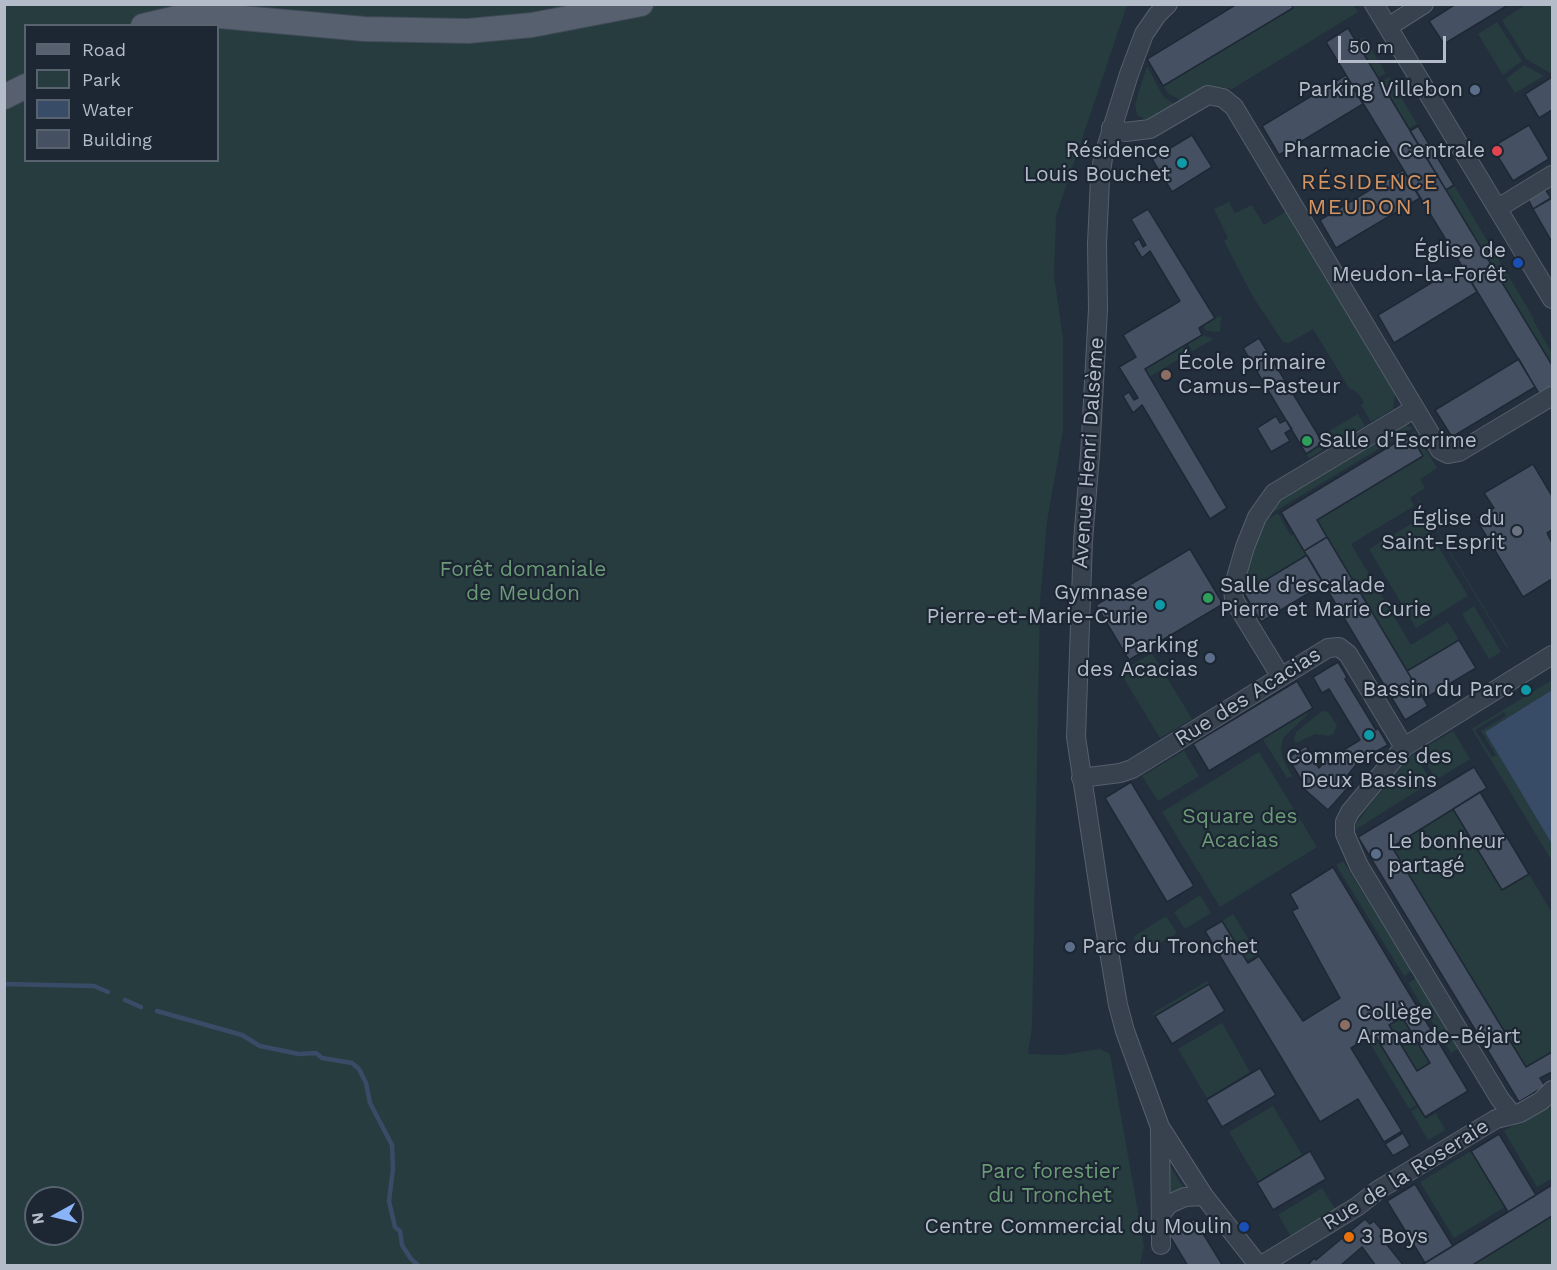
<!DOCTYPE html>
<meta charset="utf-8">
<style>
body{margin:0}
#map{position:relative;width:1557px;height:1270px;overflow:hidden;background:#242f3e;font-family:"Work Sans",sans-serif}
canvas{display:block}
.frame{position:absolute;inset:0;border:6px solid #b4bcc9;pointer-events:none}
.legend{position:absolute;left:24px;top:24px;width:195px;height:138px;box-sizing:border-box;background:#1d2633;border:2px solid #59626f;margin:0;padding:8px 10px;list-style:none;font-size:18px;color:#b4bcc9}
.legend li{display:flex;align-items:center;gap:12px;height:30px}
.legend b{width:30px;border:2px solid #59626f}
.north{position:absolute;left:24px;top:1186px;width:60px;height:60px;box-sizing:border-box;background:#1d2633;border:2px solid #59626f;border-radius:50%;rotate:262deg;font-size:16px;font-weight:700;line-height:24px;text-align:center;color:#b4bcc9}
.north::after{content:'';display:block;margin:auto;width:21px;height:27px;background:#8ab4f8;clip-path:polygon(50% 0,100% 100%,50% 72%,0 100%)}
.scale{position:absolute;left:1338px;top:36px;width:108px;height:27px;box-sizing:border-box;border:3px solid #b4bcc9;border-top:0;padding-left:8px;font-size:18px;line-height:21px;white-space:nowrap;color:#b4bcc9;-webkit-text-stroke:4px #1d2633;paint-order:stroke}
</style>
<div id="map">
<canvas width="1557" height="1270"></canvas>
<div class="frame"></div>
<ul class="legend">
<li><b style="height:8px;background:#56606e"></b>Road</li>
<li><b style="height:16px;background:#263c3f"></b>Park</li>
<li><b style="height:16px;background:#394c67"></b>Water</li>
<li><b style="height:16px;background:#455162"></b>Building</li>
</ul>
<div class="north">N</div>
<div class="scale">50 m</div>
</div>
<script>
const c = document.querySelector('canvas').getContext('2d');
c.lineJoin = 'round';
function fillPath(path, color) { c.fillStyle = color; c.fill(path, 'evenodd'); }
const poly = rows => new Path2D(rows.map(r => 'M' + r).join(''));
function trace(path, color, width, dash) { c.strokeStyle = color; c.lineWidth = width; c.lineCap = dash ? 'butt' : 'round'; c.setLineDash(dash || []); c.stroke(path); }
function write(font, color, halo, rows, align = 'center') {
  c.font = font + ' "Work Sans",sans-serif'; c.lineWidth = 4.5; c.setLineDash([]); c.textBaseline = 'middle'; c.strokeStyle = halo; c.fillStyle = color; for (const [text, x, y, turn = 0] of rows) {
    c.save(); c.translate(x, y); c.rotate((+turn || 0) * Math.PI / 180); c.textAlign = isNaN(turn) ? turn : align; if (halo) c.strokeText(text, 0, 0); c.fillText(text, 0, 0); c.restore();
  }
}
const green = poly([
 [1527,4,1552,5,1552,71,1550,73,1526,59,1502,20],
 [4,5,1127,5,1056,216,1054,276,1063,338,1063,430,1047,522,1040,601,1032,1027,1028,1054,1062,1055,1100,1049,1110,1054,1144,1246,1140,1265,5,1265],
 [26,26,218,26,218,160,26,160],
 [36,1198,72,1198,72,1234,36,1234],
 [1291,5,1353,5,1358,12,1232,89,1221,87,1206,87,1180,100,1168,93,1163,86,1293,8],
 [1497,22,1522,61,1503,75,1478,34],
 [1364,37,1386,73,1378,78,1356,42],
 [1524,65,1544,76,1515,93,1506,79],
 [1147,66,1163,96,1174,104,1147,120,1137,115,1135,104],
 [1389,77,1417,124,1409,128,1381,82],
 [1454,185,1533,317,1534,322,1552,353,1552,365,1446,190],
 [1229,202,1235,213,1252,205,1264,225,1285,212,1395,394,1393,409,1371,422,1361,405,1364,403,1358,393,1349,388,1313,329,1289,343,1283,342,1253,297,1224,241,1228,238,1214,209],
 [1221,316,1220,331,1215,332,1205,330,1203,326,1215,318],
 [1202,335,1214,339,1192,351,1188,344],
 [1185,345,1189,353,1149,377,1145,369],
 [1358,414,1365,426,1309,458,1306,454,1323,443,1319,437],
 [1404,424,1413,428,1264,518,1287,492],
 [1415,431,1437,468,1420,479,1425,488,1410,498,1414,506,1351,544,1411,645,1448,622,1459,640,1407,671,1317,520,1423,456,1410,434],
 [1417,498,1418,498,1508,647,1507,648],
 [1278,513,1291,536,1294,534,1307,555,1244,593,1242,588,1262,523],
 [1421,518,1468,596,1416,628,1369,549],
 [1474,606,1501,652,1489,659,1462,614],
 [1152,653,1192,719,1160,738,1120,672],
 [1552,680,1552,690,1485,732,1552,844,1552,861,1472,729],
 [1504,712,1506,716,1481,731,1496,755,1492,757,1475,730],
 [1322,711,1328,712,1337,725,1334,733,1329,736,1315,734,1296,743,1294,739,1296,732],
 [1307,712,1308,714,1283,738,1281,750,1283,759,1292,776,1287,778,1262,738],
 [1453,731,1470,759,1436,780,1419,751],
 [1184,751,1199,776,1158,801,1142,776],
 [1259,752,1317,847,1220,907,1162,812],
 [1415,753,1431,782,1355,830,1356,824,1370,805,1409,757],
 [1453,809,1502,890,1529,874,1552,913,1552,1052,1526,1067,1392,847],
 [1343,861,1412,971,1404,976,1336,865],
 [1200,895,1211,913,1185,929,1174,912],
 [1233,914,1258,954,1246,961,1222,921],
 [1166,916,1177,933,1143,954,1133,937],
 [1416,978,1459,1048,1451,1053,1408,983],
 [1207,981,1209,984,1155,1016,1153,1013],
 [1402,1017,1430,1063,1417,1071,1389,1025],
 [1222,1023,1250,1072,1207,1098,1178,1049],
 [1374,1034,1417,1105,1409,1109,1367,1038],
 [1552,1100,1552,1178,1537,1187,1504,1131],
 [1273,1106,1302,1155,1258,1181,1229,1132],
 [1418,1107,1426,1119,1436,1113,1445,1130,1428,1140,1411,1111],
 [1471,1151,1505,1207,1454,1238,1420,1182],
 [1167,1161,1186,1192,1167,1196],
 [1322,1188,1335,1209,1291,1236,1278,1215],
 [1552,1216,1552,1265,1471,1265]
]);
const water = poly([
 [1552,690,1552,844,1485,732]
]);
const stream = poly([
 [4,984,94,986,108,992],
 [125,1000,141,1007],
 [157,1011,242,1035,260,1046,299,1054,316,1053,322,1058,352,1063,359,1069,366,1083,370,1103,392,1145,393,1169,389,1201,395,1227,400,1231,402,1245,411,1259,419,1266]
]);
const building = poly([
 [1237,4,1291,4,1293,8,1163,86,1147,59,1237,4],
 [1456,4,1510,4,1444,44,1429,21,1456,4],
 [1348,28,1552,365,1552,387,1540,395,1326,42,1348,28],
 [1346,75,1363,104,1279,155,1262,126,1346,75],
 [1552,77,1552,110,1539,118,1525,94,1552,77],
 [1529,125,1549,159,1513,181,1492,147,1529,125],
 [1418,126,1454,185,1446,190,1410,131,1418,126],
 [1192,135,1212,167,1172,192,1152,159,1192,135],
 [1403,170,1420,198,1336,248,1320,220,1403,170],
 [1545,189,1551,198,1533,209,1528,199,1545,189],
 [1552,198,1552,242,1533,209,1552,198],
 [1148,209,1215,318,1199,328,1202,335,1145,369,1227,508,1210,519,1142,405,1133,413,1123,396,1129,392,1134,400,1138,398,1119,367,1136,357,1123,335,1180,301,1150,251,1142,258,1133,243,1139,239,1143,247,1146,245,1131,219,1148,209],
 [1461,265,1477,292,1394,343,1378,315,1461,265],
 [1259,338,1323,443,1306,454,1243,348,1259,338],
 [1519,359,1535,387,1452,437,1435,410,1519,359],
 [1276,416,1280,423,1286,420,1292,429,1285,433,1290,441,1271,452,1257,428,1276,416],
 [1410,434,1423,456,1317,520,1327,537,1304,551,1281,512,1410,434],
 [1533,464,1552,496,1552,530,1547,533,1552,543,1552,579,1523,597,1476,519,1494,508,1484,493,1533,464],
 [1327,537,1428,706,1405,720,1304,551,1327,537],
 [1190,549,1223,604,1129,660,1096,605,1190,549],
 [1307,555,1324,584,1261,622,1244,593,1307,555],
 [1459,640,1476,668,1424,699,1407,671,1459,640],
 [1338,662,1347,677,1345,679,1376,730,1378,728,1388,745,1360,760,1347,776,1353,782,1328,810,1303,788,1305,786,1288,758,1306,746,1319,768,1327,759,1332,763,1345,749,1360,740,1329,689,1322,693,1313,677,1338,662],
 [1297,681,1313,708,1209,771,1193,744,1297,681],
 [1474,767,1487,788,1392,847,1526,1067,1552,1052,1552,1072,1540,1078,1545,1086,1519,1102,1358,837,1474,767],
 [1131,782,1194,886,1167,902,1105,798,1131,782],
 [1480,792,1529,874,1502,890,1453,809,1480,792],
 [1333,867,1468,1091,1425,1117,1374,1034,1351,1048,1402,1131,1384,1142,1358,1099,1320,1122,1205,931,1222,921,1248,963,1259,956,1303,1021,1340,998,1292,911,1298,908,1290,894,1333,867],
 [1402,1017,1430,1063,1417,1071,1389,1025,1402,1017],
 [1209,984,1225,1011,1172,1044,1155,1016,1209,984],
 [1260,1068,1276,1095,1222,1127,1206,1100,1260,1068],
 [1403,1133,1410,1146,1393,1156,1385,1144,1403,1133],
 [1499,1134,1536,1195,1508,1212,1471,1151,1499,1134],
 [1310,1151,1326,1179,1273,1210,1257,1183,1310,1151],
 [1415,1184,1453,1246,1425,1263,1387,1201,1415,1184],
 [1552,1185,1552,1216,1471,1266,1420,1266,1552,1185],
 [1194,1219,1223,1266,1188,1266,1169,1235,1194,1219],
 [1365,1219,1370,1224,1374,1221,1384,1233,1380,1236,1404,1266,1376,1266,1362,1247,1340,1266,1307,1266,1314,1258,1316,1260,1365,1219]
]);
const minor = poly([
 [1168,4,1157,15,1144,34,1129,74,1103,158,1100,179,1097,244,1098,309,1090,455,1083,541,1076,737,1103,916,1118,1005,1125,1031,1160,1127,1204,1196,1259,1266],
 [1374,4,1552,299],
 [1388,27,1424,4],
 [1111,128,1125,132,1150,129,1208,95,1223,98,1234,107,1440,450,1448,454,1459,452,1552,396],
 [1498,208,1552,175],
 [1281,677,1234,600,1233,588,1245,547,1257,517,1274,493,1414,409],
 [1081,778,1120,773,1132,769,1328,648,1339,647,1348,654,1404,747],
 [1512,1114,1500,1099,1359,866,1345,834,1345,822,1350,812,1404,747,1552,655],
 [1160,1129,1161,1245],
 [1162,1213,1169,1204,1185,1197,1204,1196],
 [1260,1266,1358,1206,1378,1190,1496,1119,1520,1113,1541,1101,1552,1090]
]);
const major = poly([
 [143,26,181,17,209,15,364,29,468,31,532,25,641,4],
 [4,97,26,86]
]);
const markers = [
 [1475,90,6,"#5c6f8a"],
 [1497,151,6,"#e0444e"],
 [1182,163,6,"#0f9aa8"],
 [1518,263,6,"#1a4fb4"],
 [1166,375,6,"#8d6e63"],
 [1307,441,6,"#2e9e5b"],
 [1517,531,6,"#6b7280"],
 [1208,598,6,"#2e9e5b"],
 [1160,605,6,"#0f9aa8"],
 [1210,658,6,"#5c6f8a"],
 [1526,690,6,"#0f9aa8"],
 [1369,735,6,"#0f9aa8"],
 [1376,854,6,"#5c6f8a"],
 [1070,947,6,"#5c6f8a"],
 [1345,1025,6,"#8d6e63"],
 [1244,1227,6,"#1a4fb4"],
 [1349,1237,6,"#e8710a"]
];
const poiNames = [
 ["Parking Villebon",1463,90],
 ["Résidence",1170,151],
 ["Louis Bouchet",1170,175],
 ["Pharmacie Centrale",1485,151],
 ["Église de",1506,251],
 ["Meudon-la-Forêt",1506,275],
 ["École primaire",1178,363,"left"],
 ["Camus–Pasteur",1178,387,"left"],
 ["Salle d'Escrime",1319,441,"left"],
 ["Église du",1505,519],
 ["Saint-Esprit",1505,543],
 ["Salle d'escalade",1220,586,"left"],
 ["Pierre et Marie Curie",1220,610,"left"],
 ["Gymnase",1148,593],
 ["Pierre-et-Marie-Curie",1148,617],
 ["Parking",1198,646],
 ["des Acacias",1198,670],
 ["Bassin du Parc",1514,690],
 ["Commerces des",1369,757,"center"],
 ["Deux Bassins",1369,781,"center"],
 ["Le bonheur",1388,842,"left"],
 ["partagé",1388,866,"left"],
 ["Parc du Tronchet",1082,947,"left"],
 ["Collège",1357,1013,"left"],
 ["Armande-Béjart",1357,1037,"left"],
 ["Centre Commercial du Moulin",1232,1227],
 ["3 Boys",1361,1237,"left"]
];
const streetNames = [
 ["Avenue Henri Dalsème",1089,453,-86],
 ["Rue des Acacias",1248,697,-32],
 ["Rue de la Roseraie",1406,1175,-32]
];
const parkNames = [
 ["Forêt domaniale",523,570],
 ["de Meudon",523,594],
 ["Square des",1240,817],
 ["Acacias",1240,841],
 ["Parc forestier",1050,1172],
 ["du Tronchet",1050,1196]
];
const neighbourhoodNames = [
 ["RÉSIDENCE",1370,183],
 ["MEUDON 1",1370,208]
];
fillPath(green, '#263c3f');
fillPath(water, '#394c67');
trace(stream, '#394c67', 4.5);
fillPath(building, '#455162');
trace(building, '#1f2835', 1.5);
trace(minor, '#565f6c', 20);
trace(major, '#414a57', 26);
trace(minor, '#38414e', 18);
trace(major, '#56606e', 24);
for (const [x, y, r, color] of markers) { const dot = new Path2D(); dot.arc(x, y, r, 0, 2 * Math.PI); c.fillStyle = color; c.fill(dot); trace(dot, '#1d2633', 2); }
write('21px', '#b4bcc9', '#1d2633', poiNames, 'right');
write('21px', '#b4bcc9', '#1d2633', streetNames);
write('21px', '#6b9a76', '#1d2633', parkNames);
c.letterSpacing = '1.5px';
write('22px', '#d59563', '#1d2633', neighbourhoodNames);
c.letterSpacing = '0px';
</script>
